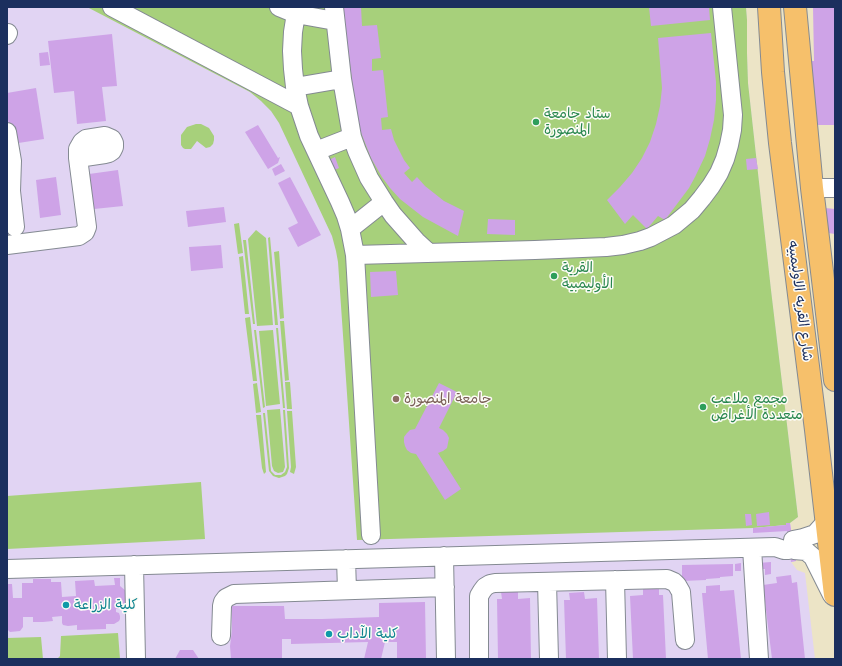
<!DOCTYPE html>
<meta charset="utf-8">
<style>
body{margin:0}
#map{position:relative;width:842px;height:666px;overflow:hidden;background:#ece4c6;font-family:"Comic Neue",sans-serif}
canvas{display:block}
.frame{position:absolute;inset:0;border:8px solid #1b2f5e;pointer-events:none}
</style>
<div id="map">
<canvas width="842" height="666"></canvas>
<div class="frame"></div>
</div>
<script>
const c = document.querySelector('canvas').getContext('2d');
c.lineJoin = 'round';
function fillPath(path, color) { c.fillStyle = color; c.fill(path, 'evenodd'); }
const poly = rows => new Path2D(rows.map(r => 'M' + r).join(''));
function trace(path, color, width, dash) { c.strokeStyle = color; c.lineWidth = width; c.lineCap = dash ? 'butt' : 'round'; c.setLineDash(dash || []); c.stroke(path); }
function write(font, color, halo, rows, align = 'center') {
  c.font = font + ' "Comic Neue","Playpen Sans Arabic",sans-serif'; c.lineWidth = 3; c.setLineDash([]); c.textBaseline = 'middle'; c.strokeStyle = halo; c.fillStyle = color; for (const [text, x, y, turn = 0] of rows) {
    c.save(); c.translate(x, y); c.rotate((+turn || 0) * Math.PI / 180); c.textAlign = isNaN(turn) ? turn : align; if (halo) c.strokeText(text, 0, 0); c.fillText(text, 0, 0); c.restore();
  }
}
const built = poly([
 [7,7,746,7,747,20,747,53,748,83,771,290,798,517,790,523,796,561,791,562,797,570,805,573,815,659,7,659]
]);
const green = poly([
 [87,7,746,7,747,20,747,53,748,83,771,290,798,517,790,523,786,523,786,525,753,528,357,540,338,262,336,251,332,236,279,123,271,111,261,101,250,92],
 [196,124,201,124,209,128,214,136,214,140,213,144,210,147,206,148,197,141,191,149,185,149,183,148,181,145,181,135,187,127],
 [239,223,243,253,238,254,234,224],
 [256,230,266,238,273,325,257,326,248,239],
 [270,237,278,325,275,325,268,238],
 [243,240,246,240,255,324,253,324],
 [279,251,284,318,280,319,274,252],
 [243,256,249,314,245,314,239,257],
 [250,317,257,381,253,381,245,318],
 [280,321,284,321,289,380,285,381],
 [276,328,278,328,285,408,283,408],
 [254,330,256,330,265,407,263,408],
 [273,330,280,404,266,406,259,331],
 [285,382,290,382,292,409,287,409],
 [257,383,261,412,256,413,253,384],
 [280,409,285,467,283,472,278,473,274,471,272,466,267,410],
 [283,410,285,410,289,468,287,474,285,476,279,478,273,476,269,471,263,413,265,413,271,471,275,475,281,475,285,472,287,467],
 [287,411,292,411,296,467,294,474,290,472,291,467],
 [256,415,261,415,266,472,264,474,262,468],
 [201,482,205,539,7,549,7,496],
 [118,633,120,659,57,659,60,656,61,636],
 [41,637,43,659,7,659,7,638]
]);
const building = poly([
 [343,7,361,7,362,26,377,25,381,58,372,59,372,71,383,70,388,117,381,118,382,130,391,129,394,140,404,160,410,168,404,173,412,182,417,177,425,186,444,201,464,211,458,236,423,217,400,199,390,188,382,177,371,158,360,130,355,105],
 [649,7,709,7,710,20,651,26],
 [813,7,835,7,835,125,812,125,808,61,814,61],
 [711,33,716,82,716,100,714,120,710,139,705,156,695,177,689,188,665,220,658,216,647,229,633,215,625,224,607,200,620,187,632,173,642,158,650,142,656,124,660,106,662,88,658,38],
 [112,34,117,86,102,87,106,121,77,124,74,91,54,93,48,41],
 [48,52,50,65,40,66,39,53],
 [36,88,44,139,12,144,7,113,7,93],
 [258,125,278,158,280,157,278,163,268,169,245,132],
 [335,157,339,168,330,172,325,162],
 [756,158,758,169,747,170,746,159],
 [281,164,285,171,275,176,272,169],
 [118,170,123,206,94,209,89,174],
 [56,177,61,215,40,218,36,180],
 [290,177,321,235,298,247,288,228,298,223,278,183],
 [224,207,226,222,188,227,186,211],
 [825,208,835,209,835,234,821,232],
 [488,219,515,220,515,235,487,234],
 [221,245,223,268,191,271,189,247],
 [396,271,398,295,371,297,370,272],
 [439,383,457,392,439,428,443,430,447,434,449,438,447,448,443,451,438,453,461,489,445,500,416,454,411,453,407,450,405,446,404,442,404,437,407,433,410,430,415,429],
 [769,512,770,525,757,526,756,514],
 [745,514,751,514,752,525,746,526],
 [786,523,790,523,796,561,791,562,787,531,753,533,753,528,786,525],
 [771,562,771,574,765,575,765,569,759,569,758,563],
 [741,563,741,571,735,571,735,564],
 [733,564,733,576,720,577,720,578,706,579,706,580,682,581,682,565],
 [791,575,792,583,797,582,805,659,772,659,763,585,777,583,776,577],
 [114,578,120,578,120,586,126,591,127,600,123,606,119,609,116,609,116,612,119,613,120,616,120,619,119,621,114,624,106,624,106,629,77,630,77,625,68,626,63,625,62,623,62,616,52,617,53,621,43,622,33,622,33,617,23,617,23,627,20,631,10,632,7,629,7,584,12,584,13,598,22,598,22,583,33,583,33,579,51,579,51,582,61,582,62,597,76,596,75,581,94,580,95,586,115,585],
 [720,585,720,591,734,590,741,659,708,659,702,593,706,593,706,586],
 [643,587,659,587,659,595,663,595,666,659,633,659,630,596,643,595],
 [501,592,518,592,518,599,530,598,531,659,498,659,497,599,502,599],
 [584,592,585,599,597,598,599,659,566,659,564,600,570,600,569,593],
 [425,602,426,659,397,659,397,642,385,642,381,659,364,659,368,642,291,644,291,639,282,639,282,659,231,659,230,646,232,630,232,606,284,606,285,619,322,619,379,617,379,603],
 [180,650,193,650,199,659,175,659]
]);
const minor = poly([
 [112,7,299,106],
 [279,7,296,14,335,21],
 [297,7,293,32,292,51,293,69,295,87,299,106,309,136,340,202,346,216,350,229,355,255,371,535],
 [334,7,342,79,352,137,357,151,369,178,384,202,393,215,416,241,429,253],
 [7,35,8,33],
 [295,87,342,79],
 [7,132,12,161,11,191,15,227],
 [105,136,112,139,114,143,114,147,112,151,109,153,105,154,78,158,78,149,82,142,86,139,105,136],
 [316,151,352,137],
 [812,188,835,188],
 [350,229,384,202],
 [7,245,79,236,85,232,87,227,78,158],
 [355,255,535,250,606,247,623,245,640,241,651,237,674,225,692,210,702,198,711,186,719,173,725,159,729,145,732,130,733,115,722,7],
 [793,540,803,538,815,534,824,524,826,518],
 [752,548,759,659],
 [794,550,806,551,813,557,832,595],
 [444,556,446,659],
 [346,559,347,590],
 [134,565,136,659],
 [7,569,775,547,784,550,789,550],
 [615,580,617,659],
 [547,582,549,659],
 [221,636,222,606,223,602,226,598,234,594,445,587],
 [479,659,479,596,482,591,485,587,490,584,495,583,667,579,674,582,677,585,681,592,685,640]
]);
const major = poly([
 [769,7,773,72,780,143,816,430,835,595],
 [795,7,812,188,835,380]
]);
const markers = [
 [536,122,4,"#2e9e5b"],
 [554,276,4,"#2e9e5b"],
 [396,399,4,"#8d6e63"],
 [703,407,4,"#2e9e5b"],
 [66,605,4,"#0f9aa8"],
 [329,634,4,"#0f9aa8"]
];
const leisureNames = [
 ["ستاد جامعة",544,114],
 ["المنصورة",544,130],
 ["القرية",562,268],
 ["الأوليمبية",562,284],
 ["مجمع ملاعب",711,399],
 ["متعددة الأغراض",711,415]
];
const streetNames = [
 ["شارع القريه الاوليمبيه",800,301,83]
];
const educationNames = [
 ["جامعة المنصورة",404,399]
];
const cultureNames = [
 ["كلية الزراعة",74,605],
 ["كلية الآداب",337,634]
];
fillPath(built, '#e1d4f3');
fillPath(green, '#a7d07b');
fillPath(building, '#cea3e7');
trace(minor, '#848a92', 20);
trace(major, '#848a92', 24);
trace(minor, '#fff', 18);
trace(major, '#f6c06b', 22);
for (const [x, y, r, color] of markers) { const dot = new Path2D(); dot.arc(x, y, r, 0, 2 * Math.PI); c.fillStyle = color; c.fill(dot); trace(dot, '#fdfcf7', 1.5); }
write('14px', '#27864d', '#fdfcf7', leisureNames, 'left');
write('14px', '#1b2f5e', '#fdfcf7', streetNames);
write('14px', '#785e54', '#fdfcf7', educationNames, 'left');
write('14px', '#0d838f', '#fdfcf7', cultureNames, 'left');
</script>
